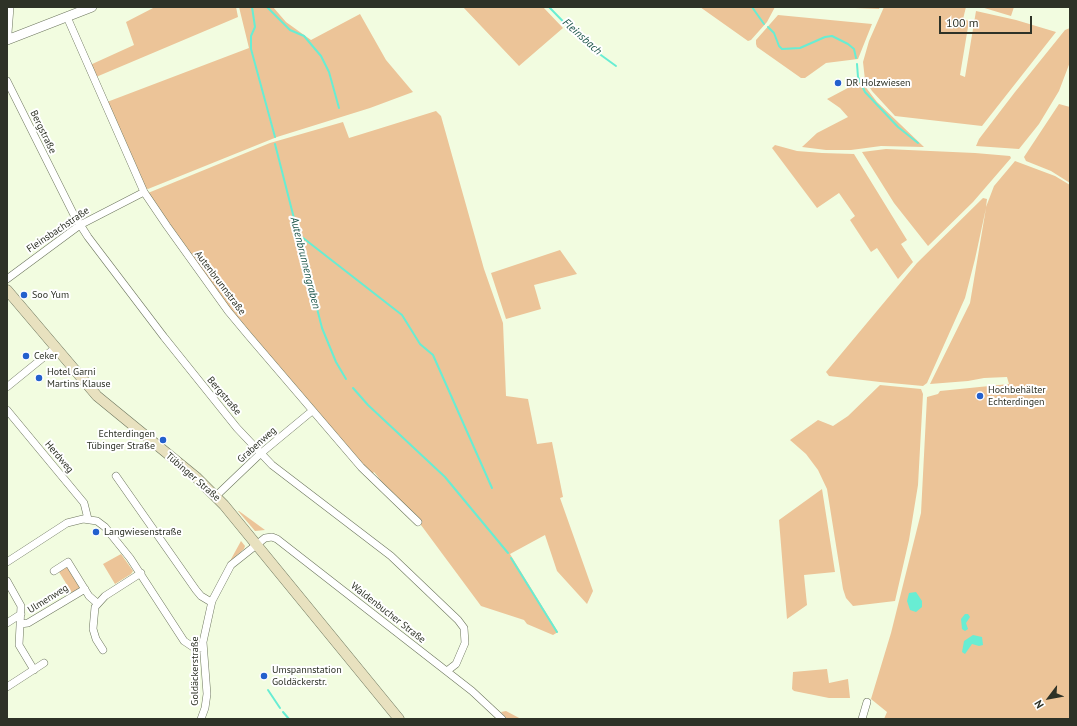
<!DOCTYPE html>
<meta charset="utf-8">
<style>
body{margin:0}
#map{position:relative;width:1077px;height:726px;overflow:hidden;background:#f2fce0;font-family:"PT Sans",sans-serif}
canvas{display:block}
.frame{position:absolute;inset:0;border:8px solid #2e3227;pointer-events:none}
.north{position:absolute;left:1029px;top:678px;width:40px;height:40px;-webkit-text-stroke:3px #fff;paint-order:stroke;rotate:238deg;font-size:11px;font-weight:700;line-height:16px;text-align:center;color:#2e3227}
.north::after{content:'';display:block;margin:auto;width:14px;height:18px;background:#2e3227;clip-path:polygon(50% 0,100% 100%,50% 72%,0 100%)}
.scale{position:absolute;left:939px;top:16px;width:93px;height:18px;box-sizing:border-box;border:2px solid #2e3227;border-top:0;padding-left:5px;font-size:12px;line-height:14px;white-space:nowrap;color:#2e3227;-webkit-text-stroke:3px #fff;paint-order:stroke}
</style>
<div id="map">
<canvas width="1077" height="726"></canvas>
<div class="frame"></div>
<div class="north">N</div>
<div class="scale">100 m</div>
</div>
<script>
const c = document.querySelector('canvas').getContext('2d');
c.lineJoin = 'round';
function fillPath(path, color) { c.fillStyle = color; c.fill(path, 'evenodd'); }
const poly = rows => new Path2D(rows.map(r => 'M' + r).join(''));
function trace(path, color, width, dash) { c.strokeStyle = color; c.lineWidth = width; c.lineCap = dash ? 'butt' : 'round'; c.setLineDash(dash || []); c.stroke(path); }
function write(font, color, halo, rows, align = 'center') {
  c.font = font + ' "PT Sans",sans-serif'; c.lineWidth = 4; c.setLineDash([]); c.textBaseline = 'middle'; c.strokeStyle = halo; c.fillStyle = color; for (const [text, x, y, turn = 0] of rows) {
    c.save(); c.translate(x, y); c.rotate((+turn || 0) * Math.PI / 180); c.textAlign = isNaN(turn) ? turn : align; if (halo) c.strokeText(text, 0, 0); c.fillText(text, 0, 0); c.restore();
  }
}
const green = poly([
 [155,7,236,7,238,17,96,77,90,65,134,45,126,22],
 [239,7,273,7,286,22,311,40,360,14,386,60,413,92,370,108,277,137,148,189,145,188,107,102,249,48],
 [463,7,543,7,563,28,519,66],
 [700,7,775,7,767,22,751,40,748,41],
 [831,7,880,7,879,9],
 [884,7,966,7,963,19,969,21,960,75,965,77,976,11,1016,20,1056,32,982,126,895,116,872,91,865,80,863,62,869,41],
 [981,7,1014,7,1011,16],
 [778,15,872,24,858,59,826,63,805,78,801,78,757,47,756,44,756,40],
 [1070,28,1070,62,1059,91,1039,124,1019,149,976,146,979,139,1015,92,1065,30],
 [861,81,877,102,924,147,881,146,851,150,826,150,802,147,817,133,848,117,840,108,827,99],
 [1059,104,1070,107,1070,183,1051,171,1026,161,1024,157],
 [436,111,441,116,484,269,503,323,506,396,528,399,537,444,552,442,563,497,560,498,593,591,587,604,557,571,545,535,510,554,558,632,553,635,527,624,524,620,481,606,418,521,380,485,382,482,374,472,371,475,223,301,148,193,270,143,343,122,349,138],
 [775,145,797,151,822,153,854,154,907,240,901,244,913,262,898,279,877,248,871,252,850,220,855,216,839,193,817,208,772,148],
 [886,149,975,153,1010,156,1011,158,973,202,928,246,894,203,862,152],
 [1015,161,1055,176,1070,185,1070,719,884,719,887,712,871,699,891,633,921,513,927,397,938,394,940,391,1009,384,1007,377,984,378,968,381,930,384,970,303,986,208,975,259,965,298,927,383,923,386,880,382,829,376,826,372,917,263,983,198,987,199,986,207,994,186],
 [560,250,577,274,534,285,541,309,506,319,491,273],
 [880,385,921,389,923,394,918,485,909,540,895,601,853,606,846,598,843,589,827,489,818,470,806,454,790,440,818,420,833,426,848,416],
 [822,489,835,572,804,575,807,605,787,619,779,520],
 [238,511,239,511,265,530,255,531],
 [241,541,245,546,244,549,230,561],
 [121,554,133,571,131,574,115,584,103,564],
 [67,567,80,588,72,593,59,572],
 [827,669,829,683,848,679,850,698,829,698,794,691,792,689,793,672],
 [506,711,521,719,507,719,501,712]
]);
const water = poly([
 [916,592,922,601,922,607,916,612,910,610,907,601,909,593],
 [965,614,968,614,970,617,966,623,968,629,965,631,962,629,961,619],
 [973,635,982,637,983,645,979,646,972,644,965,654,962,652,964,641]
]);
const stream = poly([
 [252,7,255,27,251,36,251,49,275,137],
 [267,7,290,30,304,36,321,56,329,72,339,108],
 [549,7,583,42,616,66],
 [752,7,764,24],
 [768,27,774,33,779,46,782,49,800,48,825,37,832,36,848,44,854,49,856,58],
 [857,64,858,77,865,92,898,127,918,143],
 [275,144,322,328,336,362,346,379],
 [298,234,402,315,420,344,433,355,492,488],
 [353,388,368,405,445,477,508,553],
 [511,558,557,632],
 [268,690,280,708],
 [283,712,289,719]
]);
const minor = poly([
 [10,7,8,33,10,39],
 [67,17,144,192,167,226,228,311,248,335,361,467,418,522],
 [7,81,74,215,88,237,164,337,237,428,272,465,391,556,458,620,464,628,465,643,456,664,447,671],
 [7,279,80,225,144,192],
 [7,387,55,348],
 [7,410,84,503,88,519],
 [116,476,196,590,201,596,211,602],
 [216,496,260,454,312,411],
 [7,562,67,523,83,519,97,521,105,527,130,558,184,641,193,647,203,648],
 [54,571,68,562,89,596,97,603],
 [7,581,21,606,19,645,34,670],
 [7,623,21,614],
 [20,624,28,623,85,589],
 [103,650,96,639,93,629,95,607,105,596,141,573],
 [7,687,44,663],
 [201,719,205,708,207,694,203,642,212,601,231,565,265,538,272,537,277,539,472,691,502,719],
 [862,719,867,702]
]);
const tertiary = poly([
 [7,40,92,7]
]);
const secondary = poly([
 [7,290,97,396,196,477,224,505,399,719]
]);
const markers = [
 [838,83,4,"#2360cd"],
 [24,295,4,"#2360cd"],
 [26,356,4,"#2360cd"],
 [39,378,4,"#2360cd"],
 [980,396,4,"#2360cd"],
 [163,440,4,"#2360cd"],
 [96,532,4,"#2360cd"],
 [264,676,4,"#2360cd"]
];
const poiNames = [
 ["DR Holzwiesen",846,83],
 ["Soo Yum",32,295],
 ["Ceker",34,356],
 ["Hotel Garni",47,372],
 ["Martins Klause",47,384],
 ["Hochbehälter",988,390],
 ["Echterdingen",988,402],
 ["Echterdingen",155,434,"right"],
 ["Tübinger Straße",155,446,"right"],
 ["Langwiesenstraße",104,532],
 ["Umspannstation",272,670],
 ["Goldäckerstr.",272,682]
];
const streetNames = [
 ["Bergstraße",43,132,64],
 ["Fleinsbachstraße",58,230,-34],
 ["Autenbrunnstraße",220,283,53],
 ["Bergstraße",224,396,50],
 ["Grabenweg",257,445,-42],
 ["Herdweg",59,457,50],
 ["Tübinger Straße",193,477,41],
 ["Ulmenweg",48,599,-32],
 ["Waldenbucher Straße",388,613,38],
 ["Goldäckerstraße",195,671,-90]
];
const waterNames = [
 ["Fleinsbach",582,37,42],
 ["Autenbrunnengraben",305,263,76]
];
fillPath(green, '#ecc498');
fillPath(water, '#68edd3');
trace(stream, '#68edd3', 2);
trace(minor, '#6c755d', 8);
trace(tertiary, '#6c755d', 10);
trace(secondary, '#6c755d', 11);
trace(minor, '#fff', 7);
trace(tertiary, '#fff', 9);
trace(secondary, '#e8e1bf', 10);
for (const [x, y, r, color] of markers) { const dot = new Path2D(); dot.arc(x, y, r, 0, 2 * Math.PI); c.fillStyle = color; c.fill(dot); trace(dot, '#fff', 1.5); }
write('10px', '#2e3227', '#fff', poiNames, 'left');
write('10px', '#2e3227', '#fff', streetNames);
write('italic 11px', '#1a5348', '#fff', waterNames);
</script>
